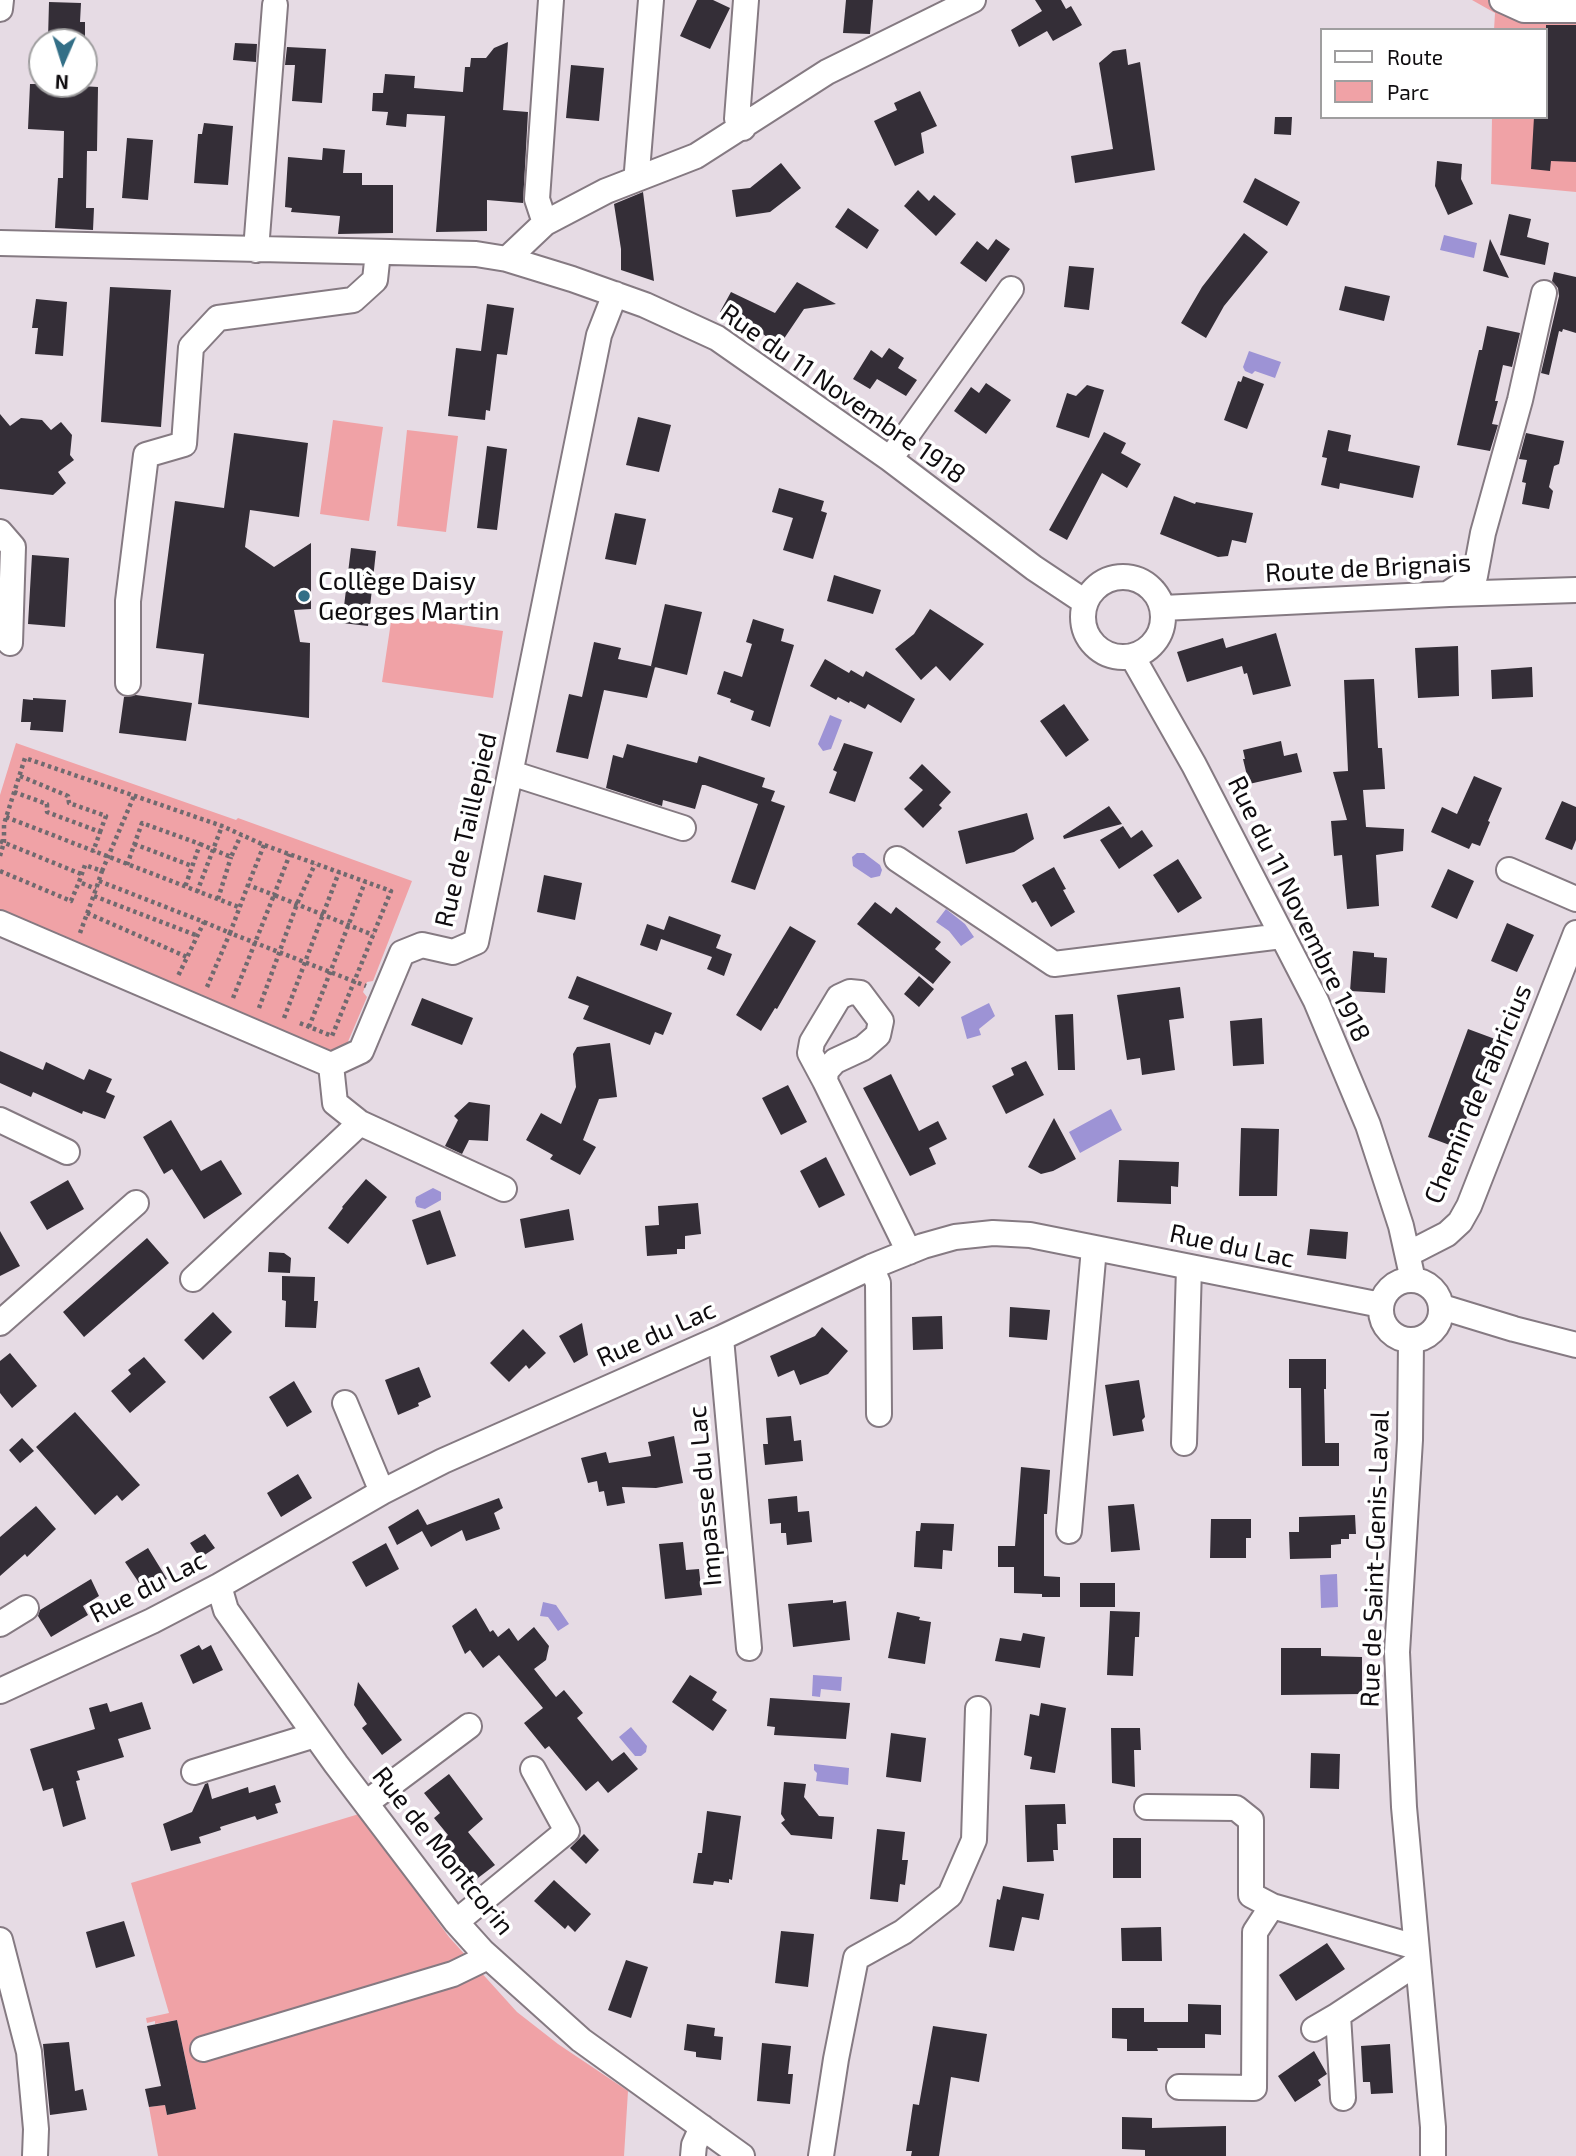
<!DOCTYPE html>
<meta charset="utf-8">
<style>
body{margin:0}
#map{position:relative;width:1576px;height:2156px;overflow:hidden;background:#e6dbe4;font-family:"Exo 2",sans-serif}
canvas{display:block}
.legend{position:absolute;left:1320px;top:28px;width:228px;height:91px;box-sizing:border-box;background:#fff;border:2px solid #9f9e9f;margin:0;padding:9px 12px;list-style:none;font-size:21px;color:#0f0c0f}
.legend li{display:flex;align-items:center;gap:14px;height:35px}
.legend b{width:35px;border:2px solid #9f9e9f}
.north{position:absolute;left:28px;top:28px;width:70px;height:70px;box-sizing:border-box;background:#fff;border:2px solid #9f9e9f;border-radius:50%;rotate:183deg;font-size:19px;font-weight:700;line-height:28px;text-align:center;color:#0f0c0f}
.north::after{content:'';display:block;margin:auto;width:24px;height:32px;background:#336f87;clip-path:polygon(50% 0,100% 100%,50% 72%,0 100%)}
</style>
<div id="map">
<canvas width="1576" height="2156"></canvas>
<ul class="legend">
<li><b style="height:9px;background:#fff"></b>Route</li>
<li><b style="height:19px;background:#f0a2a6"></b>Parc</li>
</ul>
<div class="north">N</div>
</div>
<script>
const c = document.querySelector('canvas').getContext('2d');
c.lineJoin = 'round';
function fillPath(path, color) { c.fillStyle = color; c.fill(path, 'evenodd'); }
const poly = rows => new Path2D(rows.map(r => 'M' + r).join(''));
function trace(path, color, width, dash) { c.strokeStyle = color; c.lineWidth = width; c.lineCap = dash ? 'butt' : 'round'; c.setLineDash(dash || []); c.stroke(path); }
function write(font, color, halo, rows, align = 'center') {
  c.font = font + ' "Exo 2",sans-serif'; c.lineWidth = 7; c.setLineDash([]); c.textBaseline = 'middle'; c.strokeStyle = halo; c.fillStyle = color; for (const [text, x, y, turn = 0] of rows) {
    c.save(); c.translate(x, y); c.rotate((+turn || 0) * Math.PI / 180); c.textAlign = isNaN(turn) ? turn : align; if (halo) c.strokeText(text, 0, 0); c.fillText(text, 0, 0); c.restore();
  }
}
const green = poly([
 [1472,0,1576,0,1576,192,1491,184,1492,117,1546,117,1546,30,1494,30,1495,13],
 [333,420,383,427,369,521,320,514],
 [407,430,458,436,446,532,397,526],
 [392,615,503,631,493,698,382,682],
 [16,743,236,820,238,818,412,881,373,981,367,982,363,992,367,997,347,1044,329,1052,0,913,0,795],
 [359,1814,449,1937,517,2012,558,2044,628,2091,624,2156,158,2156,149,2107,165,2105,167,2115,196,2108,177,2020,155,2024,155,2021,147,2023,146,2018,169,2013,131,1883]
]);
const water = poly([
 [1444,235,1477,243,1474,258,1440,250],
 [1249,351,1281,362,1275,378,1255,371,1252,374,1245,371,1243,367],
 [830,715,842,720,831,749,823,751,818,744],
 [857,853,864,853,880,865,882,870,880,876,871,878,853,866,852,857],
 [946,909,965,924,974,937,961,946,949,931,936,922],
 [989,1003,995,1016,979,1029,981,1035,967,1039,961,1017],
 [1111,1109,1122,1130,1080,1153,1069,1132],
 [433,1188,441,1192,441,1200,425,1209,417,1207,415,1202,416,1197],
 [1337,1574,1338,1607,1321,1608,1320,1575],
 [543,1602,556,1605,569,1624,558,1631,548,1617,540,1616],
 [813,1675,842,1677,841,1691,821,1689,820,1697,812,1696],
 [631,1727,647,1746,646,1752,641,1756,635,1756,619,1737],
 [814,1764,849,1768,848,1785,816,1781,817,1773,814,1770]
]);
const building = poly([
 [697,0,713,0,730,8,710,49,680,36],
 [846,0,873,0,870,34,843,33],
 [1035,0,1061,0,1066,9,1071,6,1082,25,1053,41,1047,31,1019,47,1011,30,1042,11],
 [49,2,81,3,80,22,85,22,85,42,52,42,52,39,48,39],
 [1546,25,1576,25,1576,162,1551,161,1550,171,1531,169,1534,117,1546,117],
 [508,42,503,110,528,112,523,203,487,200,487,231,436,232,445,116,407,114,406,127,386,125,388,112,372,111,373,93,383,93,385,74,415,76,414,88,463,92,465,67,470,67,471,58,486,58,494,48],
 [235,43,257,44,256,62,233,60],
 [287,47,326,49,322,103,292,101,295,65,285,65],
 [1126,49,1128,65,1140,62,1155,170,1075,183,1071,156,1113,149,1099,63,1113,51],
 [571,65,604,68,599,121,566,118],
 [30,84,82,84,81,86,98,87,97,151,87,151,86,208,94,208,93,230,55,228,58,178,63,178,64,131,28,129],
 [920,91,937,126,921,133,924,153,895,166,874,121,897,110,894,103],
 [1275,117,1292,117,1291,135,1274,134],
 [204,123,233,126,228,185,194,183,198,134,202,134],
 [127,138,153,140,148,200,122,198],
 [323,148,345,150,343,173,362,173,362,185,393,185,393,233,338,234,340,216,291,212,292,208,285,207,288,157,322,160],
 [1437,161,1462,164,1461,179,1473,204,1448,215,1435,186],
 [781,163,801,188,770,212,736,217,732,190,750,188],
 [1255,178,1300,202,1287,226,1243,202],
 [918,190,929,201,934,195,956,214,936,236,904,206],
 [643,192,654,281,621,270,621,249,614,204],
 [848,208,879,230,867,249,835,227],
 [1509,214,1531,219,1527,237,1549,243,1545,265,1500,255],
 [1244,233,1268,252,1224,306,1206,338,1181,323,1202,287],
 [996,239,1010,249,986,282,960,263,977,241,988,250],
 [1490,239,1509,278,1483,271],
 [1069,266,1094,268,1089,310,1064,307],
 [1554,272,1576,277,1576,333,1563,329,1562,332,1559,331,1549,375,1541,373,1559,296,1558,288,1552,281],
 [797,282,836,304,804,309,779,346,743,319,741,323,720,312,731,292,775,313],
 [1345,286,1390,296,1384,321,1339,310],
 [110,287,171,290,161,427,101,422],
 [36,299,67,302,63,356,35,354,38,328,32,328],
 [487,304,514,308,507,355,497,354,490,411,486,410,485,420,448,416,456,348,481,351],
 [1487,326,1520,333,1512,367,1503,365,1495,401,1498,401,1492,424,1498,425,1490,451,1457,445,1479,350,1482,350],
 [889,348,904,358,898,368,917,380,906,396,877,379,870,389,853,379,871,350,882,358],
 [1243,376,1264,384,1247,429,1224,420,1238,381,1241,382],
 [986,383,1011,400,986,434,954,411,971,387,979,393],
 [1087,385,1104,390,1089,438,1056,427,1067,393,1076,396],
 [0,414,10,426,21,418,42,420,51,430,61,422,72,435,70,455,74,460,58,472,66,483,53,495,0,489],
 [638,417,671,425,659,472,626,465],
 [1328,430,1351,435,1348,451,1420,466,1413,498,1340,483,1339,489,1321,485,1327,458,1322,457],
 [1104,432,1126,443,1121,453,1141,464,1127,488,1102,473,1067,540,1049,530],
 [234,433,308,443,299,517,250,510,245,547,274,567,311,543,311,609,294,610,300,642,310,643,309,718,198,704,204,654,156,648,175,501,224,508],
 [1526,433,1564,441,1559,464,1554,466,1549,487,1553,491,1549,509,1522,504,1526,483,1522,482,1527,460,1519,459],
 [487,446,507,449,497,530,477,528],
 [779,488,824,501,821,511,827,513,813,559,783,550,793,518,772,512],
 [1174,496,1195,504,1196,502,1253,513,1246,543,1232,540,1228,556,1218,557,1160,534],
 [615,513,646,519,636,565,605,559],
 [351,548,376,551,368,626,342,623],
 [32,555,69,558,65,627,28,624],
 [834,575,881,590,873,614,827,601],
 [665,604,702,612,687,675,651,666],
 [930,609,984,644,950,681,936,666,921,680,895,649,914,634],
 [753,619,784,629,781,641,794,645,770,727,751,720,754,711,730,702,731,699,717,694,724,671,742,677,752,644,746,642],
 [1276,633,1291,686,1253,695,1247,673,1244,674,1242,666,1187,682,1177,652,1223,638,1226,648],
 [594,642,621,648,618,659,655,667,647,698,604,690,588,759,556,752,569,694,582,697],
 [1458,646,1459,696,1418,698,1415,648],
 [825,659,849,673,851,670,863,677,866,671,915,699,901,723,868,704,865,709,850,701,849,703,838,697,836,700,810,686],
 [1532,667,1533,697,1492,699,1491,670],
 [1374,679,1378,748,1382,748,1385,789,1363,790,1366,827,1404,829,1403,851,1376,855,1379,906,1347,909,1342,855,1334,856,1331,821,1347,820,1333,772,1348,771,1344,680],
 [136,695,192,703,186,741,119,733,124,697],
 [33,698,66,700,63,732,30,730,31,722,21,722,23,699,33,700],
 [1064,704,1089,740,1066,757,1040,721],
 [1281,741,1284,756,1297,753,1302,772,1249,784,1243,759,1245,759,1243,750],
 [844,743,873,752,855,802,829,793,837,772,833,770],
 [627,744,697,763,699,756,765,778,762,787,775,791,771,801,785,806,755,890,731,882,758,804,705,785,702,785,695,809,663,800,662,806,606,788,613,755,623,758],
 [922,764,951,792,939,805,942,808,923,828,904,809,923,790,909,778],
 [1474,776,1502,788,1488,821,1490,822,1480,846,1472,843,1469,849,1431,832,1442,807,1457,814],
 [1562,801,1576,807,1576,840,1572,850,1545,839],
 [1109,806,1122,824,1064,839,1063,836],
 [1027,813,1034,839,1014,852,966,864,958,831],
 [1123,826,1131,838,1142,830,1153,846,1119,869,1100,840],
 [1178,859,1202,898,1178,913,1153,875],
 [1054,867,1066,889,1063,890,1075,912,1051,927,1036,901,1032,903,1022,885],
 [1448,869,1474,881,1457,919,1431,907],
 [544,875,582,883,575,920,537,912],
 [875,902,891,914,896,907,941,942,935,949,951,962,933,984,857,924],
 [669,916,721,935,716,948,732,954,724,976,707,969,712,957,661,939,657,951,640,945,647,924,664,930],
 [1507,923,1534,935,1517,972,1491,961],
 [790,926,816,941,777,1009,775,1008,761,1031,736,1015],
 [1353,951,1374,953,1374,957,1387,958,1385,993,1350,991],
 [577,976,672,1013,663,1035,655,1032,650,1045,583,1019,589,1006,568,998],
 [919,976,934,989,919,1007,904,994],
 [1180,987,1184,1018,1169,1020,1175,1070,1142,1075,1140,1058,1127,1060,1117,995],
 [422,998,473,1018,462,1045,411,1025],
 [1073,1014,1075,1070,1058,1070,1055,1015],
 [1262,1018,1264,1064,1233,1066,1230,1021],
 [1468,1029,1495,1039,1487,1058,1490,1059,1455,1147,1428,1137],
 [610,1043,617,1097,599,1099,583,1140,596,1147,580,1175,550,1159,553,1155,526,1140,541,1113,561,1124,576,1087,573,1054,577,1047],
 [0,1051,43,1070,46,1062,84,1080,89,1069,112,1079,106,1092,115,1096,105,1119,83,1111,82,1114,33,1092,31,1097,0,1083],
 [1026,1061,1044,1095,1006,1114,992,1086,1014,1075,1011,1068],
 [891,1074,919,1131,938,1121,947,1139,929,1148,936,1164,910,1176,863,1088],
 [788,1085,807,1122,781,1135,762,1098],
 [469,1102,490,1105,488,1141,469,1140,462,1154,445,1146,458,1120,454,1116],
 [1054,1118,1076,1159,1053,1171,1041,1174,1028,1167],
 [171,1120,201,1171,221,1160,242,1194,204,1219,172,1169,164,1174,143,1137],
 [1241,1128,1279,1129,1277,1196,1239,1196],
 [826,1157,845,1195,819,1208,800,1171],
 [1119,1160,1179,1162,1178,1187,1171,1186,1171,1204,1117,1202],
 [366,1179,387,1197,348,1244,328,1228,343,1208,342,1207],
 [68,1180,84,1209,47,1230,30,1202],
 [698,1203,701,1234,685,1236,685,1249,677,1249,677,1254,647,1256,645,1226,659,1225,658,1206],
 [569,1209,574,1240,525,1248,520,1219],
 [440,1210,456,1256,427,1265,412,1220],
 [1310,1229,1348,1232,1346,1259,1307,1255],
 [0,1231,20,1266,0,1276],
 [147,1238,169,1263,84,1337,63,1312],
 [269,1252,284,1253,291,1258,290,1273,268,1272],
 [282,1276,315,1277,314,1301,318,1301,316,1328,285,1327,286,1301,282,1300],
 [1010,1307,1050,1310,1047,1340,1009,1337],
 [213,1312,232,1332,203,1360,184,1340],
 [942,1316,943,1349,913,1350,912,1317],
 [582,1323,588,1355,574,1363,559,1336],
 [822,1327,848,1351,828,1374,800,1385,794,1370,778,1377,770,1356,815,1336],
 [523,1329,546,1353,529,1369,526,1365,509,1382,490,1363],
 [10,1353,37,1386,12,1408,0,1393,0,1361],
 [144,1357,166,1382,130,1413,111,1391,131,1374,128,1370],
 [1289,1359,1326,1359,1326,1389,1324,1389,1325,1443,1339,1443,1339,1466,1302,1466,1301,1388,1289,1388],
 [419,1367,431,1397,418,1403,419,1406,398,1415,385,1380],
 [1139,1380,1145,1417,1142,1420,1144,1431,1113,1436,1105,1385],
 [294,1381,312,1412,287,1427,269,1397],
 [75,1412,140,1485,122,1501,117,1495,95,1515,36,1447],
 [791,1416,794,1441,801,1440,803,1461,765,1465,763,1444,768,1444,766,1418],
 [674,1436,683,1483,656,1488,622,1487,625,1503,607,1506,604,1491,599,1492,597,1481,588,1483,581,1458,606,1452,609,1463,651,1456,648,1442],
 [22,1438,34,1451,20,1463,9,1450],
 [1021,1467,1050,1470,1047,1514,1044,1514,1044,1576,1060,1577,1060,1597,1042,1597,1042,1594,1014,1593,1014,1567,998,1567,998,1546,1015,1546],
 [298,1474,312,1498,281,1517,267,1493],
 [797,1496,798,1512,809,1511,812,1542,787,1545,786,1533,781,1533,781,1523,770,1524,768,1499],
 [499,1498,503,1508,494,1513,500,1529,466,1541,462,1530,431,1547,422,1531,397,1545,388,1527,418,1509,427,1525],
 [1134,1504,1140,1550,1111,1552,1108,1506],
 [36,1506,56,1529,27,1557,25,1554,0,1576,0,1537],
 [1355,1515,1356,1534,1349,1534,1349,1539,1341,1539,1341,1544,1331,1545,1331,1558,1290,1559,1289,1532,1299,1532,1299,1517],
 [1211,1519,1251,1519,1251,1538,1246,1538,1246,1558,1210,1558],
 [921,1523,954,1524,952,1551,943,1550,942,1569,914,1567,916,1531,920,1531],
 [205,1534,215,1548,200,1558,190,1543],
 [683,1542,686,1570,699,1569,702,1595,665,1599,659,1544],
 [386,1543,399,1569,366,1587,352,1562],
 [148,1548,167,1579,145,1592,125,1562],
 [91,1579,99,1596,83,1606,88,1615,51,1637,38,1616,40,1610],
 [1080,1583,1115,1583,1115,1607,1080,1607],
 [833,1600,833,1603,846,1601,850,1640,793,1647,788,1604],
 [476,1608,490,1632,493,1630,498,1637,509,1628,518,1641,534,1627,549,1646,546,1660,534,1669,556,1697,564,1690,583,1713,577,1718,612,1761,624,1752,638,1769,608,1793,598,1781,586,1791,549,1746,545,1749,524,1723,543,1708,499,1655,483,1668,470,1650,465,1654,452,1626],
 [1110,1611,1140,1612,1139,1637,1135,1637,1133,1676,1107,1675],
 [897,1612,920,1617,919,1620,931,1622,925,1664,888,1658],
 [1023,1633,1045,1637,1040,1668,995,1661,1000,1638,1021,1641],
 [199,1645,202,1650,211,1645,223,1670,193,1684,180,1655],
 [1281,1648,1321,1648,1321,1656,1362,1657,1362,1694,1281,1695],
 [690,1675,717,1692,712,1700,727,1710,713,1731,672,1702],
 [358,1682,402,1740,382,1755,362,1728,367,1724,354,1705],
 [770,1698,850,1703,846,1739,774,1735,775,1727,767,1726],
 [142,1702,151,1729,118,1739,124,1757,77,1771,80,1780,76,1781,86,1819,63,1827,53,1788,43,1791,30,1749,95,1729,89,1708,107,1703,110,1712],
 [1041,1703,1066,1708,1055,1773,1030,1769,1032,1757,1024,1755,1030,1714,1039,1716],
 [1111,1728,1140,1728,1141,1750,1134,1750,1135,1787,1112,1783],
 [891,1733,926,1738,921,1782,886,1777],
 [1311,1753,1340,1754,1339,1789,1310,1788],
 [449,1774,483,1819,468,1832,495,1865,474,1881,459,1860,454,1864,438,1843,448,1835,434,1818,440,1813,424,1793],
 [784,1782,806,1784,804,1797,819,1816,834,1817,832,1839,791,1835,781,1823,785,1820,781,1814],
 [208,1783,212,1799,248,1787,249,1793,275,1785,281,1802,275,1804,278,1813,257,1820,255,1816,220,1827,221,1830,199,1837,201,1843,171,1851,163,1824,192,1812,205,1784],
 [1065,1804,1066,1824,1057,1824,1058,1850,1053,1850,1054,1861,1027,1862,1025,1805],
 [707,1811,741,1816,732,1880,729,1879,729,1883,714,1881,713,1885,693,1883,698,1853,702,1853],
 [877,1829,905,1832,902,1860,908,1860,905,1885,900,1884,898,1902,870,1899],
 [584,1834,599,1850,586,1864,570,1848],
 [1113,1838,1141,1838,1141,1878,1113,1878],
 [554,1880,591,1914,575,1932,568,1925,565,1929,534,1901],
 [1003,1886,1044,1894,1039,1920,1022,1917,1014,1951,989,1947,997,1899,1000,1900],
 [124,1921,135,1956,96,1968,86,1932],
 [1161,1927,1162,1961,1122,1961,1121,1928],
 [781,1931,814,1934,808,1987,775,1983],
 [1327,1943,1345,1969,1296,2001,1279,1975],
 [626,1960,648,1967,631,2018,608,2010],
 [1188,2004,1221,2005,1221,2035,1205,2034,1205,2048,1157,2048,1158,2051,1127,2051,1127,2039,1112,2038,1112,2008,1144,2008,1144,2022,1188,2022],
 [177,2020,196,2109,167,2115,165,2105,149,2107,145,2089,161,2086,147,2026],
 [687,2024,715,2028,714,2036,723,2037,721,2060,696,2057,696,2052,684,2050],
 [933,2026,987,2034,979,2082,951,2077,939,2156,911,2156,912,2151,906,2151,913,2104,919,2105],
 [69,2042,75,2091,83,2089,87,2110,50,2115,43,2044],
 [762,2043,791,2046,788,2074,793,2074,790,2104,757,2101],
 [1390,2044,1393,2093,1371,2094,1370,2082,1363,2082,1361,2046],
 [1314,2051,1327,2074,1318,2080,1321,2085,1295,2102,1278,2076],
 [1122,2117,1152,2118,1152,2128,1226,2126,1226,2156,1145,2156,1145,2150,1122,2149]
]);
const path = poly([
 [1135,578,1163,583],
 [20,776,68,796,69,803,106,816,100,832],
 [14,792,47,804,47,812,100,832,93,852],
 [6,817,241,908],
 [0,841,81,874],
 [134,844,192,866],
 [200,844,231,857,241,835],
 [264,845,248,885,274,895,290,854],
 [0,856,4,842,4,824,25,758,222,826,264,845,391,891,332,1036,297,1022],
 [127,865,142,823,200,844,185,887],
 [0,871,71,901,79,882],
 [102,871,134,796],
 [99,881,204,922,178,976],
 [197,892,222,826],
 [94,896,198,936],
 [218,899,231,857],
 [87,913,187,957],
 [204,922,230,933,248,885],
 [80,933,96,889,102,871,85,865,79,882,96,889],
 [207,987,230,933,366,986],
 [233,998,274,895,373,935],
 [259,1008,297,904,315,864],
 [284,1018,339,872],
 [309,1027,365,882]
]);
const minor = poly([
 [1502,0,1524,10,1576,10],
 [0,9,1,0],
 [743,128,737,119,746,0],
 [639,178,637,171,651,0],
 [545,223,537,199,551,0],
 [0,243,476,254,507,259,572,279,645,305,717,338,890,459,1034,568,1085,602],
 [256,250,275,5],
 [507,259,545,223,606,191,696,156,827,72,973,0],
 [890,459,1011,289],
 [0,532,13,547,10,643],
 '1083 617a40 40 0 1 1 80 0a40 40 0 1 1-80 0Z',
 [1449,593,1475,576,1483,533,1520,400,1544,293],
 [1163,608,1449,594,1576,590],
 [1132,656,1194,765,1316,1001,1368,1125,1401,1226,1413,1280],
 [128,683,128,601,146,455,184,444,191,347,218,318,353,300,375,280,378,252],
 [511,773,683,828],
 [897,859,1054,964,1282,936],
 [1509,870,1576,899],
 [0,923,331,1065,361,1051,402,953,422,945,453,952,476,942,599,335,615,294],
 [331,1065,335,1103,360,1123,504,1189],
 [825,1081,810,1053,812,1042,839,997,850,992,860,993,881,1021,878,1035,863,1048,835,1061,826,1071,825,1081,909,1252],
 [0,1120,67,1152],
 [1408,1254,1447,1234,1460,1222,1469,1206,1576,933],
 [871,1267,878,1283,879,1414],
 [193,1279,360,1123],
 '1381 1310a30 30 0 1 1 60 0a30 30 0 1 1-60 0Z',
 [1442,1307,1514,1329,1576,1345],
 [0,1323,136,1203],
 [721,1338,749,1648],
 [1411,1341,1410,1440,1397,1652,1404,1807,1433,2127,1433,2156],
 [345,1403,382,1492],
 [1184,1443,1189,1267],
 [1069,1531,1094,1248],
 [219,1586,226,1610,336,1764,456,1922,483,1952,581,2040,742,2156],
 [0,1624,26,1608],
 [0,1691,152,1621,219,1586,382,1492,443,1461,721,1338,871,1267,923,1246,955,1237,993,1233,1030,1235,1381,1305],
 [194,1772,315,1735],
 [366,1803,469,1726],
 [1147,1807,1236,1808,1251,1820,1251,1895,1272,1906,1416,1947],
 [456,1922,567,1831,533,1769],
 [0,1940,29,2052,36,2129,35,2156],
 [1314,2029,1338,2015],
 [203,2049,453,1974,488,1957],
 [1179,2087,1254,2088,1255,1932,1272,1906],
 [1343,2098,1338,2015,1417,1963],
 [693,2156,694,2145,702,2127],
 [821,2156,836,2059,856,1958,903,1932,950,1895,974,1840,978,1709]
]);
const markers = [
 [304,596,7,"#336f87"]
];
const streetNames = [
 ["Rue du 11 Novembre 1918",843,394,35],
 ["Route de Brignais",1368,568,-3],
 ["Rue de Taillepied",466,830,-77],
 ["Rue du 11 Novembre 1918",1299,909,64],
 ["Chemin de Fabricius",1478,1094,-67],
 ["Rue du Lac",1232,1246,12],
 ["Rue du Lac",656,1334,-24],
 ["Impasse du Lac",705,1496,-95],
 ["Rue de Saint-Genis-Laval",1375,1559,-88],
 ["Rue du Lac",148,1587,-27],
 ["Rue de Montcorin",443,1851,51]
];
const poiNames = [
 ["Collège Daisy",318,581],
 ["Georges Martin",318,611]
];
fillPath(green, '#f0a2a6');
fillPath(water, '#9d93d5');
fillPath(building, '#342e37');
trace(minor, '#857a82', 28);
trace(path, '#706a6f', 4.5, [3.5, 3.5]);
trace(minor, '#fff', 24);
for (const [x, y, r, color] of markers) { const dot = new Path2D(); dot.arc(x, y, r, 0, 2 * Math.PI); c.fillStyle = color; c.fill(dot); trace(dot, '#fff', 2.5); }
write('26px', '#0f0c0f', '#fff', streetNames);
write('26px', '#0f0c0f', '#fff', poiNames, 'left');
</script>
